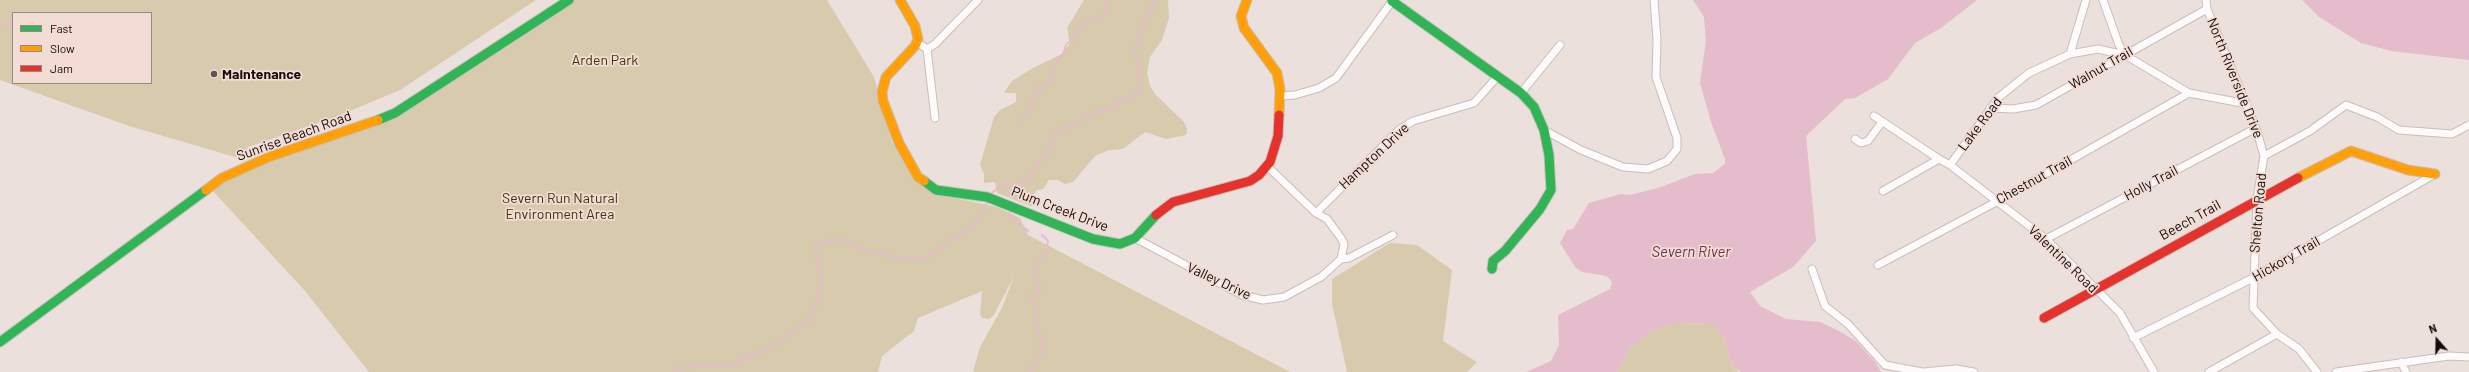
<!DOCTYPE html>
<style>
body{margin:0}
#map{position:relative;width:2469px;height:372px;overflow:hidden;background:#ebe0db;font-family:Barlow,sans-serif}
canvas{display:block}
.legend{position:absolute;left:12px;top:12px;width:140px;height:72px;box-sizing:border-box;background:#f2dcd4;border:1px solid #988883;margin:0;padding:5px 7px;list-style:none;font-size:12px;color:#120b09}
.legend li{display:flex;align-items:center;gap:8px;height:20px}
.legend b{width:20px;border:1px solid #988883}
.north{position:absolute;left:2417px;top:320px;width:40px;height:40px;-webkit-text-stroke:3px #f2dcd4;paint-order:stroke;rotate:340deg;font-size:11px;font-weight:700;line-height:16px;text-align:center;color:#120b09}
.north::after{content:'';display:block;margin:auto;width:14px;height:18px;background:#120b09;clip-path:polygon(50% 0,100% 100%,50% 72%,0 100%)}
</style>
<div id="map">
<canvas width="2469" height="372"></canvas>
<ul class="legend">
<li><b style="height:5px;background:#30b455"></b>Fast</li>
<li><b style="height:5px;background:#ff9f0a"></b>Slow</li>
<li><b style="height:5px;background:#e5322d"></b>Jam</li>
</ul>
<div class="north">N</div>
</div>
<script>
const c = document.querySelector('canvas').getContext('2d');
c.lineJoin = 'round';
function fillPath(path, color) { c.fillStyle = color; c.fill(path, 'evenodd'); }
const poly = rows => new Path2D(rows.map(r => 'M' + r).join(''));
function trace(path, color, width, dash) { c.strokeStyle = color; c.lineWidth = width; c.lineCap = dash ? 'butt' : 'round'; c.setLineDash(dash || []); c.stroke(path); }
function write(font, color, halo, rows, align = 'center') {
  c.font = font + ' Barlow,sans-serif'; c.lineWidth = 3.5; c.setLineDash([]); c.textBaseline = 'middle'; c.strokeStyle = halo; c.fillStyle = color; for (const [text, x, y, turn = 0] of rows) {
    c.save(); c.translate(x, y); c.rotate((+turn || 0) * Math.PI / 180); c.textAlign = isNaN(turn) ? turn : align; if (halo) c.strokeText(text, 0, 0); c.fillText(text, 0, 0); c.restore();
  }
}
const green = poly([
 [0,0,536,0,400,90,338,116,248,147,242,159,129,126,0,80],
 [13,13,151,13,151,83,13,83],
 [572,0,827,0,874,77,892,142,910,173,922,187,939,195,997,207,1020,218,1028,235,1290,372,973,372,980,347,1002,308,1014,276,994,315,989,319,982,318,980,314,982,291,918,318,914,331,882,356,878,372,369,372,305,291,212,190,229,178,248,169,356,132],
 [1084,0,1168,0,1169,18,1162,40,1150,57,1147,73,1150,86,1155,94,1184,122,1187,129,1186,135,1166,139,1145,132,1123,149,1109,150,1095,156,1073,182,1065,184,1058,180,1049,180,1043,189,1037,190,1034,194,1034,205,1031,206,997,193,995,182,984,183,984,174,980,165,994,117,1000,110,1016,102,1016,93,1004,93,1012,81,1033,68,1060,55,1070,44,1067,28],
 [1390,243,1417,245,1452,270,1443,341,1477,362,1467,372,1347,372,1332,304,1332,279],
 [1678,323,1713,324,1725,340,1732,366,1739,372,1617,372,1628,350,1652,331]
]);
const water = poly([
 [1693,0,1977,0,1941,28,1915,43,1888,79,1855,98,1845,99,1806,136,1816,241,1793,267,1750,292,1760,306,1786,319,1820,322,1841,332,1857,342,1876,363,1881,372,1741,372,1732,366,1725,340,1713,324,1678,323,1652,331,1628,350,1617,372,1526,372,1551,361,1559,345,1558,315,1610,289,1612,282,1607,276,1582,272,1575,267,1560,243,1567,230,1573,229,1589,203,1621,194,1630,195,1658,188,1695,174,1713,173,1725,164,1725,159,1711,122,1700,83,1706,41,1704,17],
 [2302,0,2469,0,2469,60,2391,51,2361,43,2319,17]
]);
const stream = poly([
 [0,25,13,25],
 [1020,120,1031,109,1037,91,1050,81,1056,62,1063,55,1066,45,1075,37,1077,30,1088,20,1098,19,1105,15,1105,0],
 [992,193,1000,186,1017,185,1030,179,1035,168,1052,147,1052,136,1060,134,1063,128,1073,127,1088,114,1116,108,1118,101,1140,93,1141,77,1135,50,1141,29,1156,0],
 [1009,194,1016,186],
 [1010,212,1009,215,1028,231],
 [673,372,678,369,703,365,719,367,734,364,755,353,766,351,806,323,812,315,817,301,821,282,815,248,822,242,842,239,856,247,901,259,927,258,951,240,971,229,987,203],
 [1030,372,1042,354,1039,330,1034,321,1037,312,1032,297,1039,291,1040,286,1033,272,1047,249,1048,241,1042,235]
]);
const street = poly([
 [2103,0,2119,45,2125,55,2189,93,2247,104],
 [2206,0,2207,9,2256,128,2264,156,2257,199,2253,308,2277,334,2299,349,2317,372],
 [917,42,927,49,935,118],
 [927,49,935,44,978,0],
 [2070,54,2086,0],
 [1521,93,1560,45],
 [1280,96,1295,95,1319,88,1336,78,1393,0],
 [1990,108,2013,109,2036,105,2207,9],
 [1874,116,1939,159],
 [1544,130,1581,150,1623,167,1648,169,1667,161,1677,149,1677,138,1656,77,1657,39,1654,0],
 [1855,139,1861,143,1868,141,1882,122],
 [2264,156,2310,131,2346,105,2377,117,2399,130,2452,134,2469,125],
 [1950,165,1999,97,2029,73,2070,54,2098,49,2125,55],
 [1883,191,1939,159,1950,165,2046,239,2120,313,2154,372],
 [1316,213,1399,130,1413,121,1474,103,1498,76],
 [1135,238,1242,295,1263,300,1284,297,1321,277,1341,259,1344,244,1341,238,1327,219,1316,213,1267,166],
 [2046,239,2256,128],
 [1341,259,1349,258,1393,235],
 [1878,265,1998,201,2189,93],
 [1812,269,1825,306,1848,324,1885,365,1922,372],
 [2133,338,2253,278,2435,174],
 [2401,362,2406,372],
 [1923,372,1956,369,1974,372],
 [2209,372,2277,334],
 [2336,372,2449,356,2469,357]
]);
const fast = poly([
 [1392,1,1521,93,1534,107,1544,130,1549,155,1551,190,1540,209,1505,251,1493,261,1492,269],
 [378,120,395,113,569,0],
 [924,181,936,190,987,197,1093,239,1120,244,1135,238,1156,215],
 [0,342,206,190]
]);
const slow = poly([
 [900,0,915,26,918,39,915,46,886,77,882,92,883,101,899,143,918,177,924,181],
 [1247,0,1241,16,1244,28,1277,73,1280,89,1279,115],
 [2298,178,2351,151,2408,170,2435,174],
 [206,190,222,178,269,157,378,120]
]);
const jam = poly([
 [1156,215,1173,202,1250,181,1259,175,1270,162,1278,136,1279,115],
 [2044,318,2298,178]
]);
const markers = [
 [214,74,4,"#5e5652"]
];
const parkNames = [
 ["Arden Park",605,60],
 ["Severn Run Natural",560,198],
 ["Environment Area",560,214]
];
const streetNames = [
 ["Walnut Trail",2101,68,-30],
 ["North Riverside Drive",2235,78,68],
 ["Lake Road",1980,124,-53],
 ["Sunrise Beach Road",294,136,-20],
 ["Hampton Drive",1374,156,-43],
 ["Chestnut Trail",2034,180,-29],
 ["Holly Trail",2151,183,-28],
 ["Plum Creek Drive",1060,209,21],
 ["Shelton Road",2258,213,-85],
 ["Beech Trail",2190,220,-29],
 ["Valentine Road",2063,259,44],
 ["Hickory Trail",2286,259,-30],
 ["Valley Drive",1219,281,25]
];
const poiNames = [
 ["Maintenance",222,74]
];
const waterNames = [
 ["Severn River",1691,252]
];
fillPath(green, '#d8caad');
fillPath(water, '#e5bccc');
trace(stream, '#e5bccc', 2);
trace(street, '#c7bfbb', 9);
trace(fast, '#c7bfbb', 11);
trace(slow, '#c7bfbb', 11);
trace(jam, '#c7bfbb', 11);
trace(street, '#fcfafa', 7);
trace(fast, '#30b455', 9);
trace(slow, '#ff9f0a', 9);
trace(jam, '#e5322d', 9);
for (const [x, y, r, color] of markers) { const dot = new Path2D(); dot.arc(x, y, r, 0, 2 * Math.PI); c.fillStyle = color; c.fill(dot); trace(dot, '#f2dcd4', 1.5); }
write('14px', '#3f3307', '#f2dcd4', parkNames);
write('14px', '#120b09', '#f2dcd4', streetNames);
write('bold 14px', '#120b09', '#f2dcd4', poiNames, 'left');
write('italic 15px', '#713154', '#f2dcd4', waterNames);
</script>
